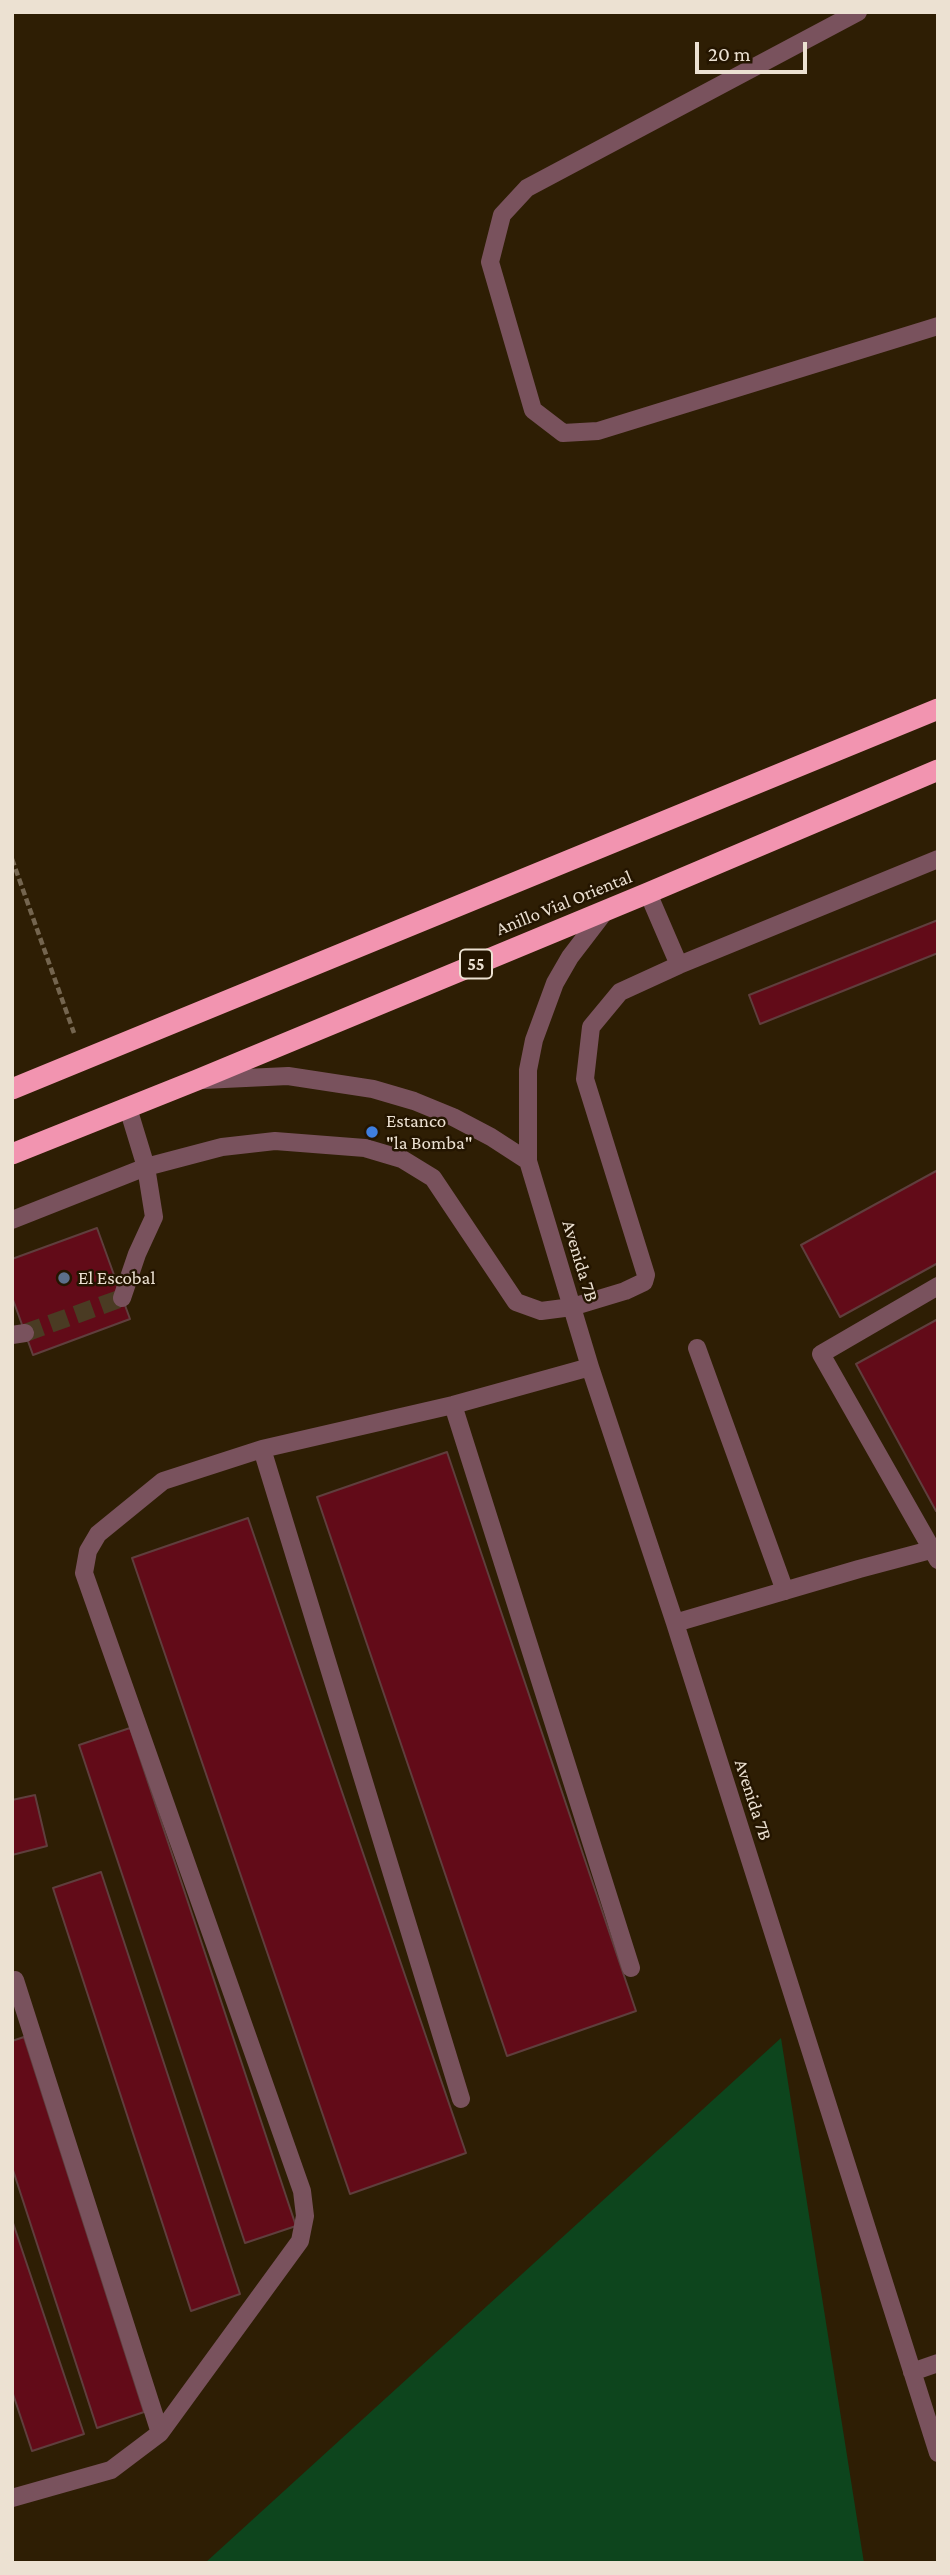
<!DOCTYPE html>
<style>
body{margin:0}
#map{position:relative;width:950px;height:2575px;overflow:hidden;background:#2e1e04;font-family:"Crimson Pro",serif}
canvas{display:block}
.frame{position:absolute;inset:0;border:14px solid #ece1d2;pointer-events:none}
.scale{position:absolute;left:695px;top:42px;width:112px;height:32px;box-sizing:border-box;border:4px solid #ece1d2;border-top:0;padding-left:9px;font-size:21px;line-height:24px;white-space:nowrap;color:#ece1d2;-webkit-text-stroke:5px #241500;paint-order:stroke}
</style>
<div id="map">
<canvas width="950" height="2575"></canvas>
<div class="frame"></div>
<div class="scale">20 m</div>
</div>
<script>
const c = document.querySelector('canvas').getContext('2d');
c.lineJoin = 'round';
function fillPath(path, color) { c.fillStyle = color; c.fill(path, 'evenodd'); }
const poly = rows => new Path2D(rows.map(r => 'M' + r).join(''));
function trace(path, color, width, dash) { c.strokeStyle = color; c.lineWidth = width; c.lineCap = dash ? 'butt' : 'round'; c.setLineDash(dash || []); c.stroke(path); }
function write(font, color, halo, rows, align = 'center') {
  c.font = font + ' "Crimson Pro",serif'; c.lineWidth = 5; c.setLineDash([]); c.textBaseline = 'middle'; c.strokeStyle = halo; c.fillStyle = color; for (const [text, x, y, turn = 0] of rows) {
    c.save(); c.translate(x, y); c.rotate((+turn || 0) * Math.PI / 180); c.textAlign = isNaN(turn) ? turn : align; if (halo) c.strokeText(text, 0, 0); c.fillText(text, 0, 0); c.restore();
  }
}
const green = poly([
 [781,2038,864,2563,205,2563]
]);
const building = poly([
 [938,920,938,953,760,1024,749,995,938,920],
 [938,1170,938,1263,840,1317,801,1245,938,1170],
 [97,1228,130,1319,33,1355,12,1297,12,1259,97,1228],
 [938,1319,938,1510,936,1511,856,1364,938,1319],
 [447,1452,636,2011,507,2056,317,1497,447,1452],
 [248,1518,466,2153,350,2194,132,1558,248,1518],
 [130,1728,296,2226,245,2243,79,1745,130,1728],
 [35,1795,47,1846,12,1855,12,1800,35,1795],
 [101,1872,240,2294,191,2311,53,1888,101,1872],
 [24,2037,144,2412,97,2428,12,2167,12,2041,24,2037],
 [12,2220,84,2434,32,2451,12,2391,12,2220]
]);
const minorTunnel = poly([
 [25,1333,122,1298]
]);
const path = poly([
 [12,859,74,1033]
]);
const minor = poly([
 [858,12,527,188,502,215,490,262,533,410,563,433,598,431,938,326],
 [648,893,679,965],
 [606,910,570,957,555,983,534,1040,528,1070,528,1161,590,1367,675,1623,938,2453],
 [203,1080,288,1076,373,1089,414,1101,453,1117,491,1137,528,1161],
 [12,1220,146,1167,222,1147,275,1141,365,1148,402,1159,433,1178,516,1302,541,1311,572,1307,625,1291,644,1282,646,1275,585,1079,591,1027,620,992,679,965,938,859],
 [938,1286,821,1354,938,1560],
 [122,1298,137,1254,154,1217,146,1167,128,1108],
 [12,1335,25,1333],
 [697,1348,785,1591],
 [453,1405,631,1968],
 [262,1449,461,2099],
 [675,1623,859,1569,938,1548],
 [15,1980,160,2433],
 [912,2372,938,2363],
 [12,2498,111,2470,160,2433,300,2241,305,2216,302,2191,84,1573,88,1551,98,1534,163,1481,262,1449,453,1405,590,1367]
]);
const highway = poly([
 [12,1089,938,709],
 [12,1154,197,1080,648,893,938,770]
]);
const markers = [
 [372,1132,7,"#3f7fe0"],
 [64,1278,7,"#5c6f8a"]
];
const shields = [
 [476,964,32]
];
const shieldNames = [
 ["55",476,964]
];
const streetNames = [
 ["Anillo Vial Oriental",564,903,-22],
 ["Avenida 7B",580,1261,73],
 ["Avenida 7B",753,1800,72]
];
const poiNames = [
 ["Estanco",386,1121],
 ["\"la Bomba\"",386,1143],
 ["El Escobal",78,1278]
];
fillPath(green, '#0d451d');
fillPath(building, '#620b18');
trace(building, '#5f3e3d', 2);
trace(minorTunnel, '#4a3b23', 18, [18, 9]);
trace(path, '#74654f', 4.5, [7, 3.5]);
trace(minor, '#79525d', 18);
trace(highway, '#f294b0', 21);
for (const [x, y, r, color] of markers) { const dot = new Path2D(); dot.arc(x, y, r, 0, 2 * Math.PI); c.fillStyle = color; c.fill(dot); trace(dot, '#241500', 2.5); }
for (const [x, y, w] of shields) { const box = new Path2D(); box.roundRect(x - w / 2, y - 14.5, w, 29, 5); c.fillStyle = '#241500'; c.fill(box); trace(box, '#ece1d2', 2); }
write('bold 18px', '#ece1d2', null, shieldNames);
write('19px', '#ece1d2', '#241500', streetNames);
write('19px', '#ece1d2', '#241500', poiNames, 'left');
</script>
